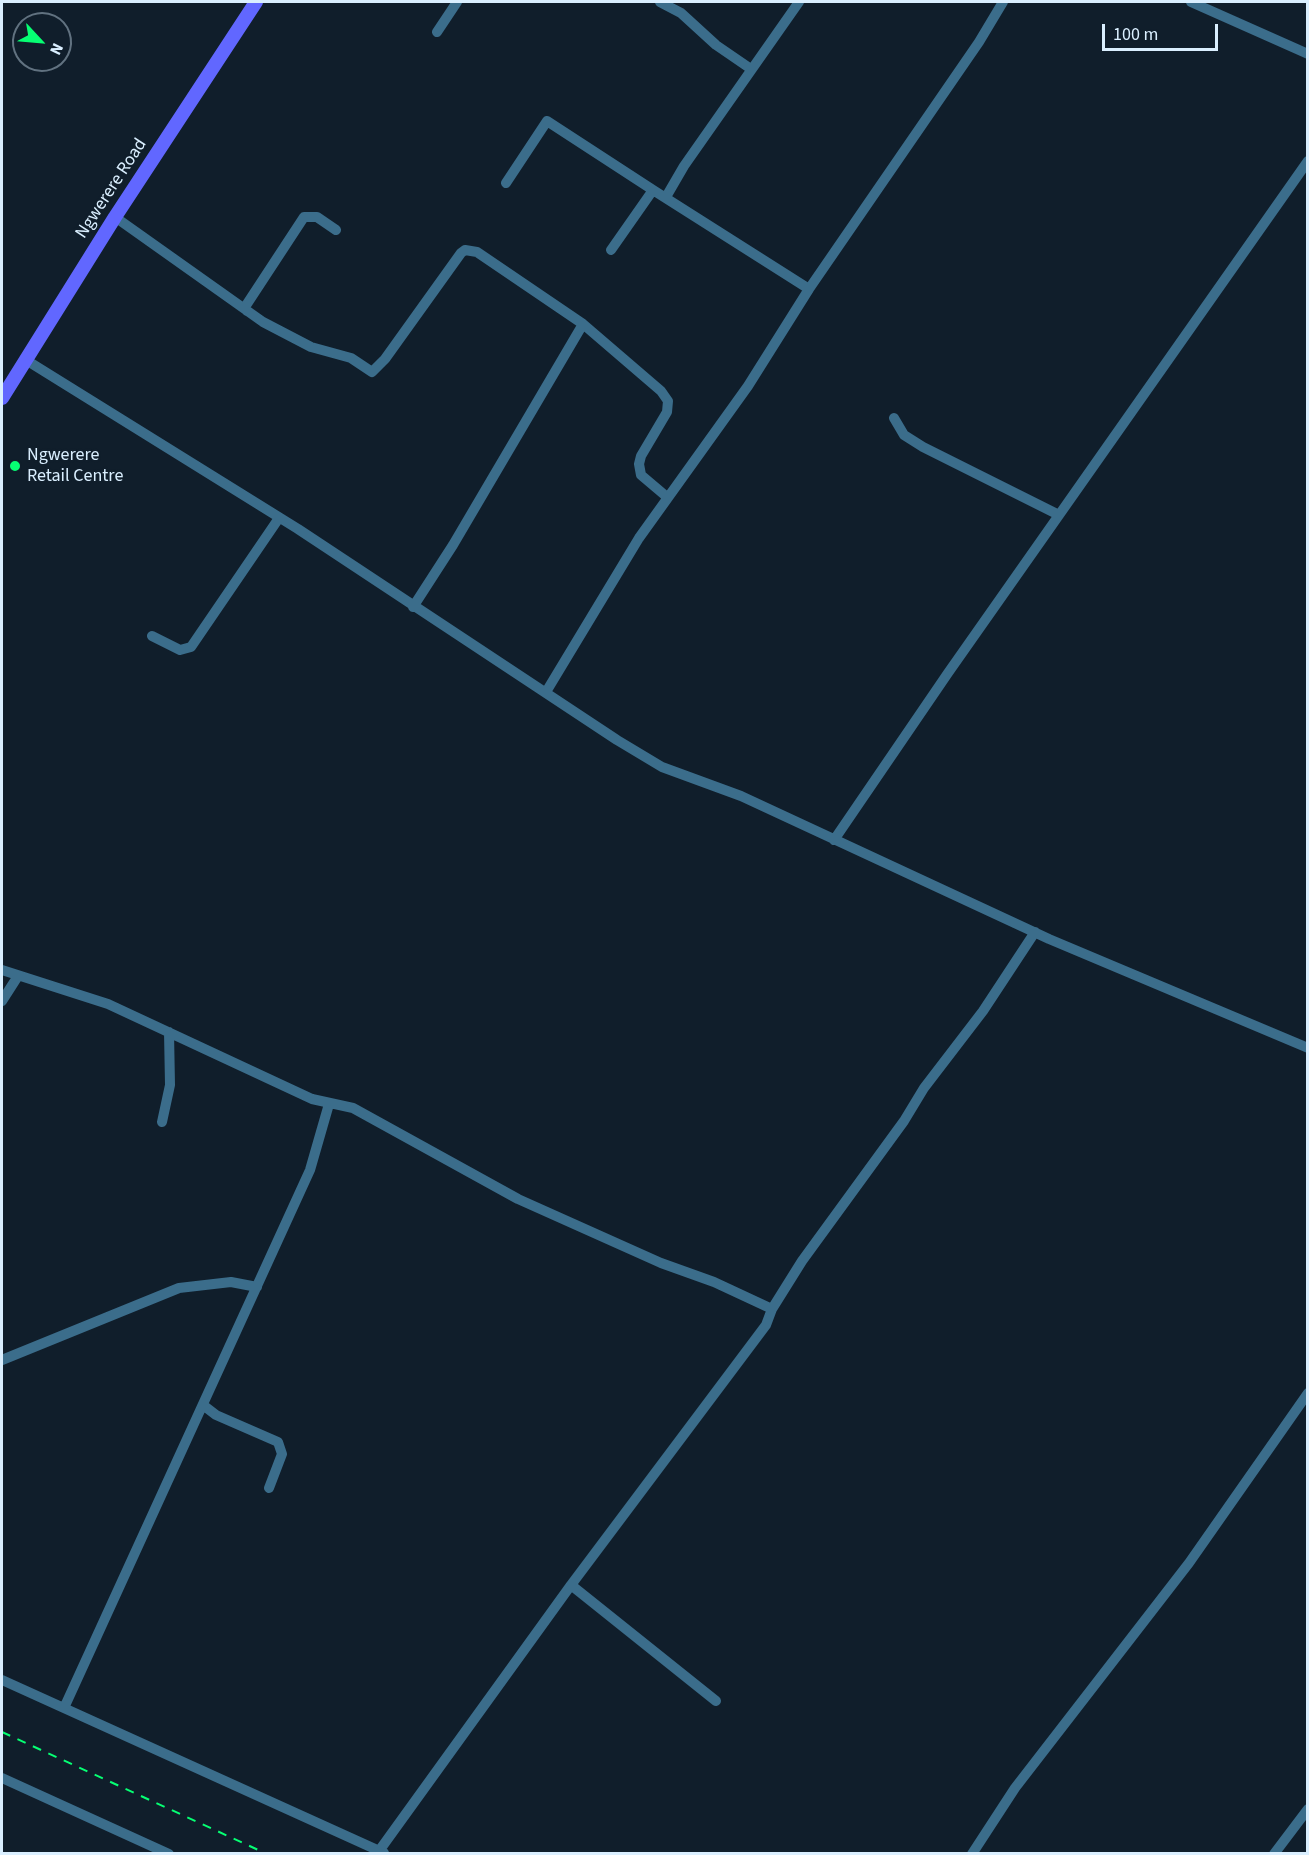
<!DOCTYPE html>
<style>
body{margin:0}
#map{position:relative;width:1309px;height:1855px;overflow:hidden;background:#101e2b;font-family:"Source Sans 3",sans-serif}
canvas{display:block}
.frame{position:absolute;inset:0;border:3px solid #daefff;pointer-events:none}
.north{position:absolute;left:12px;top:12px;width:60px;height:60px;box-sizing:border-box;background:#101e2b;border:2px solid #617280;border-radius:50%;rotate:116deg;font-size:16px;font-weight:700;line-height:24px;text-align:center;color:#daefff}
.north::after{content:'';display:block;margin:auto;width:21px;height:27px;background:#06ff73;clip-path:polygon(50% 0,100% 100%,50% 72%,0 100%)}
.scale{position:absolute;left:1102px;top:24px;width:116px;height:27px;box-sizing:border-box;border:3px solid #daefff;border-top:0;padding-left:8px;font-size:18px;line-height:21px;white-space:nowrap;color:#daefff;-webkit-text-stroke:4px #101e2b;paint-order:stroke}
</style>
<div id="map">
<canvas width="1309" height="1855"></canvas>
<div class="frame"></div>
<div class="north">N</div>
<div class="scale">100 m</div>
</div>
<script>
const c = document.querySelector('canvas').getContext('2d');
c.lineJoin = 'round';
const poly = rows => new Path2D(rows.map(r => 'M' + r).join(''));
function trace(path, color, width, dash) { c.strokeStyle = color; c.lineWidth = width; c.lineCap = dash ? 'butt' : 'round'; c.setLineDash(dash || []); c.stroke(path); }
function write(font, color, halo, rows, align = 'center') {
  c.font = font + ' "Source Sans 3",sans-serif'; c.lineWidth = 4.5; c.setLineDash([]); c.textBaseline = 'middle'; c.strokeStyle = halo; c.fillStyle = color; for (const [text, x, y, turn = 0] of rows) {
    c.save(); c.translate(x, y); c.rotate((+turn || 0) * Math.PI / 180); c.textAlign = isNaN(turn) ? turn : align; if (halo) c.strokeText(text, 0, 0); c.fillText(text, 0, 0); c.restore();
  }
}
const minor = poly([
 [660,2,681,13,716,45,751,69],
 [1191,2,1308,54],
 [437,32,457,2],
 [506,183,547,121,653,190],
 [666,197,684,166,799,2],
 [115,217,263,322,311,347,351,358,372,372,385,359,461,253,465,250,477,252,583,324,661,391,668,401,667,412,641,456,639,464,641,475,667,497],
 [611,250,653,190,809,289],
 [247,311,245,307,304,217,317,217,336,230],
 [26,360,298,529,617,740,662,767,741,796,1049,939,1308,1048],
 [894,418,904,435,923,447,1059,515],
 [413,607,453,545,583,324],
 [152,636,180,650,191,647,279,518],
 [546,692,639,538,748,386,809,289,979,42,1003,2],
 [834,840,948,673,1308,161],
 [2,970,108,1004,312,1099,353,1108,518,1199,661,1263,714,1282,772,1309],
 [2,1001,18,976],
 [162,1122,170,1085,169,1032],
 [2,1360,179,1288,231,1282,257,1287],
 [203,1405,216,1415,278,1442,282,1454,269,1488],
 [571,1585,766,1325,772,1309,802,1261,904,1121,924,1088,983,1011,1035,932],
 [2,1680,384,1853],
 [64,1708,310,1170,329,1104],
 [2,1778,169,1854],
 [379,1851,571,1585,716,1701],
 [972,1854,1015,1788,1189,1563,1308,1393],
 [1274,1854,1308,1809]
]);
const major = poly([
 [2,398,115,217,256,2]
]);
const rail = poly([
 [2,1732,267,1854]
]);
const markers = [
 [15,466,6,"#06ff73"]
];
const streetNames = [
 ["Ngwerere Road",112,189,-57]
];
const poiNames = [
 ["Ngwerere",27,456],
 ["Retail Centre",27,477]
];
trace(minor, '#3b6d8b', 10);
trace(major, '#6167ff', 14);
trace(rail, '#06ff73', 2, [9, 8]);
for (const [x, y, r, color] of markers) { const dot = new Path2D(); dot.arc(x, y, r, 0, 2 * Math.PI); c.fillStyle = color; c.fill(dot); trace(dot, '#101e2b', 2); }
write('18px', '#daefff', '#101e2b', streetNames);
write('18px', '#daefff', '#101e2b', poiNames, 'left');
</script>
